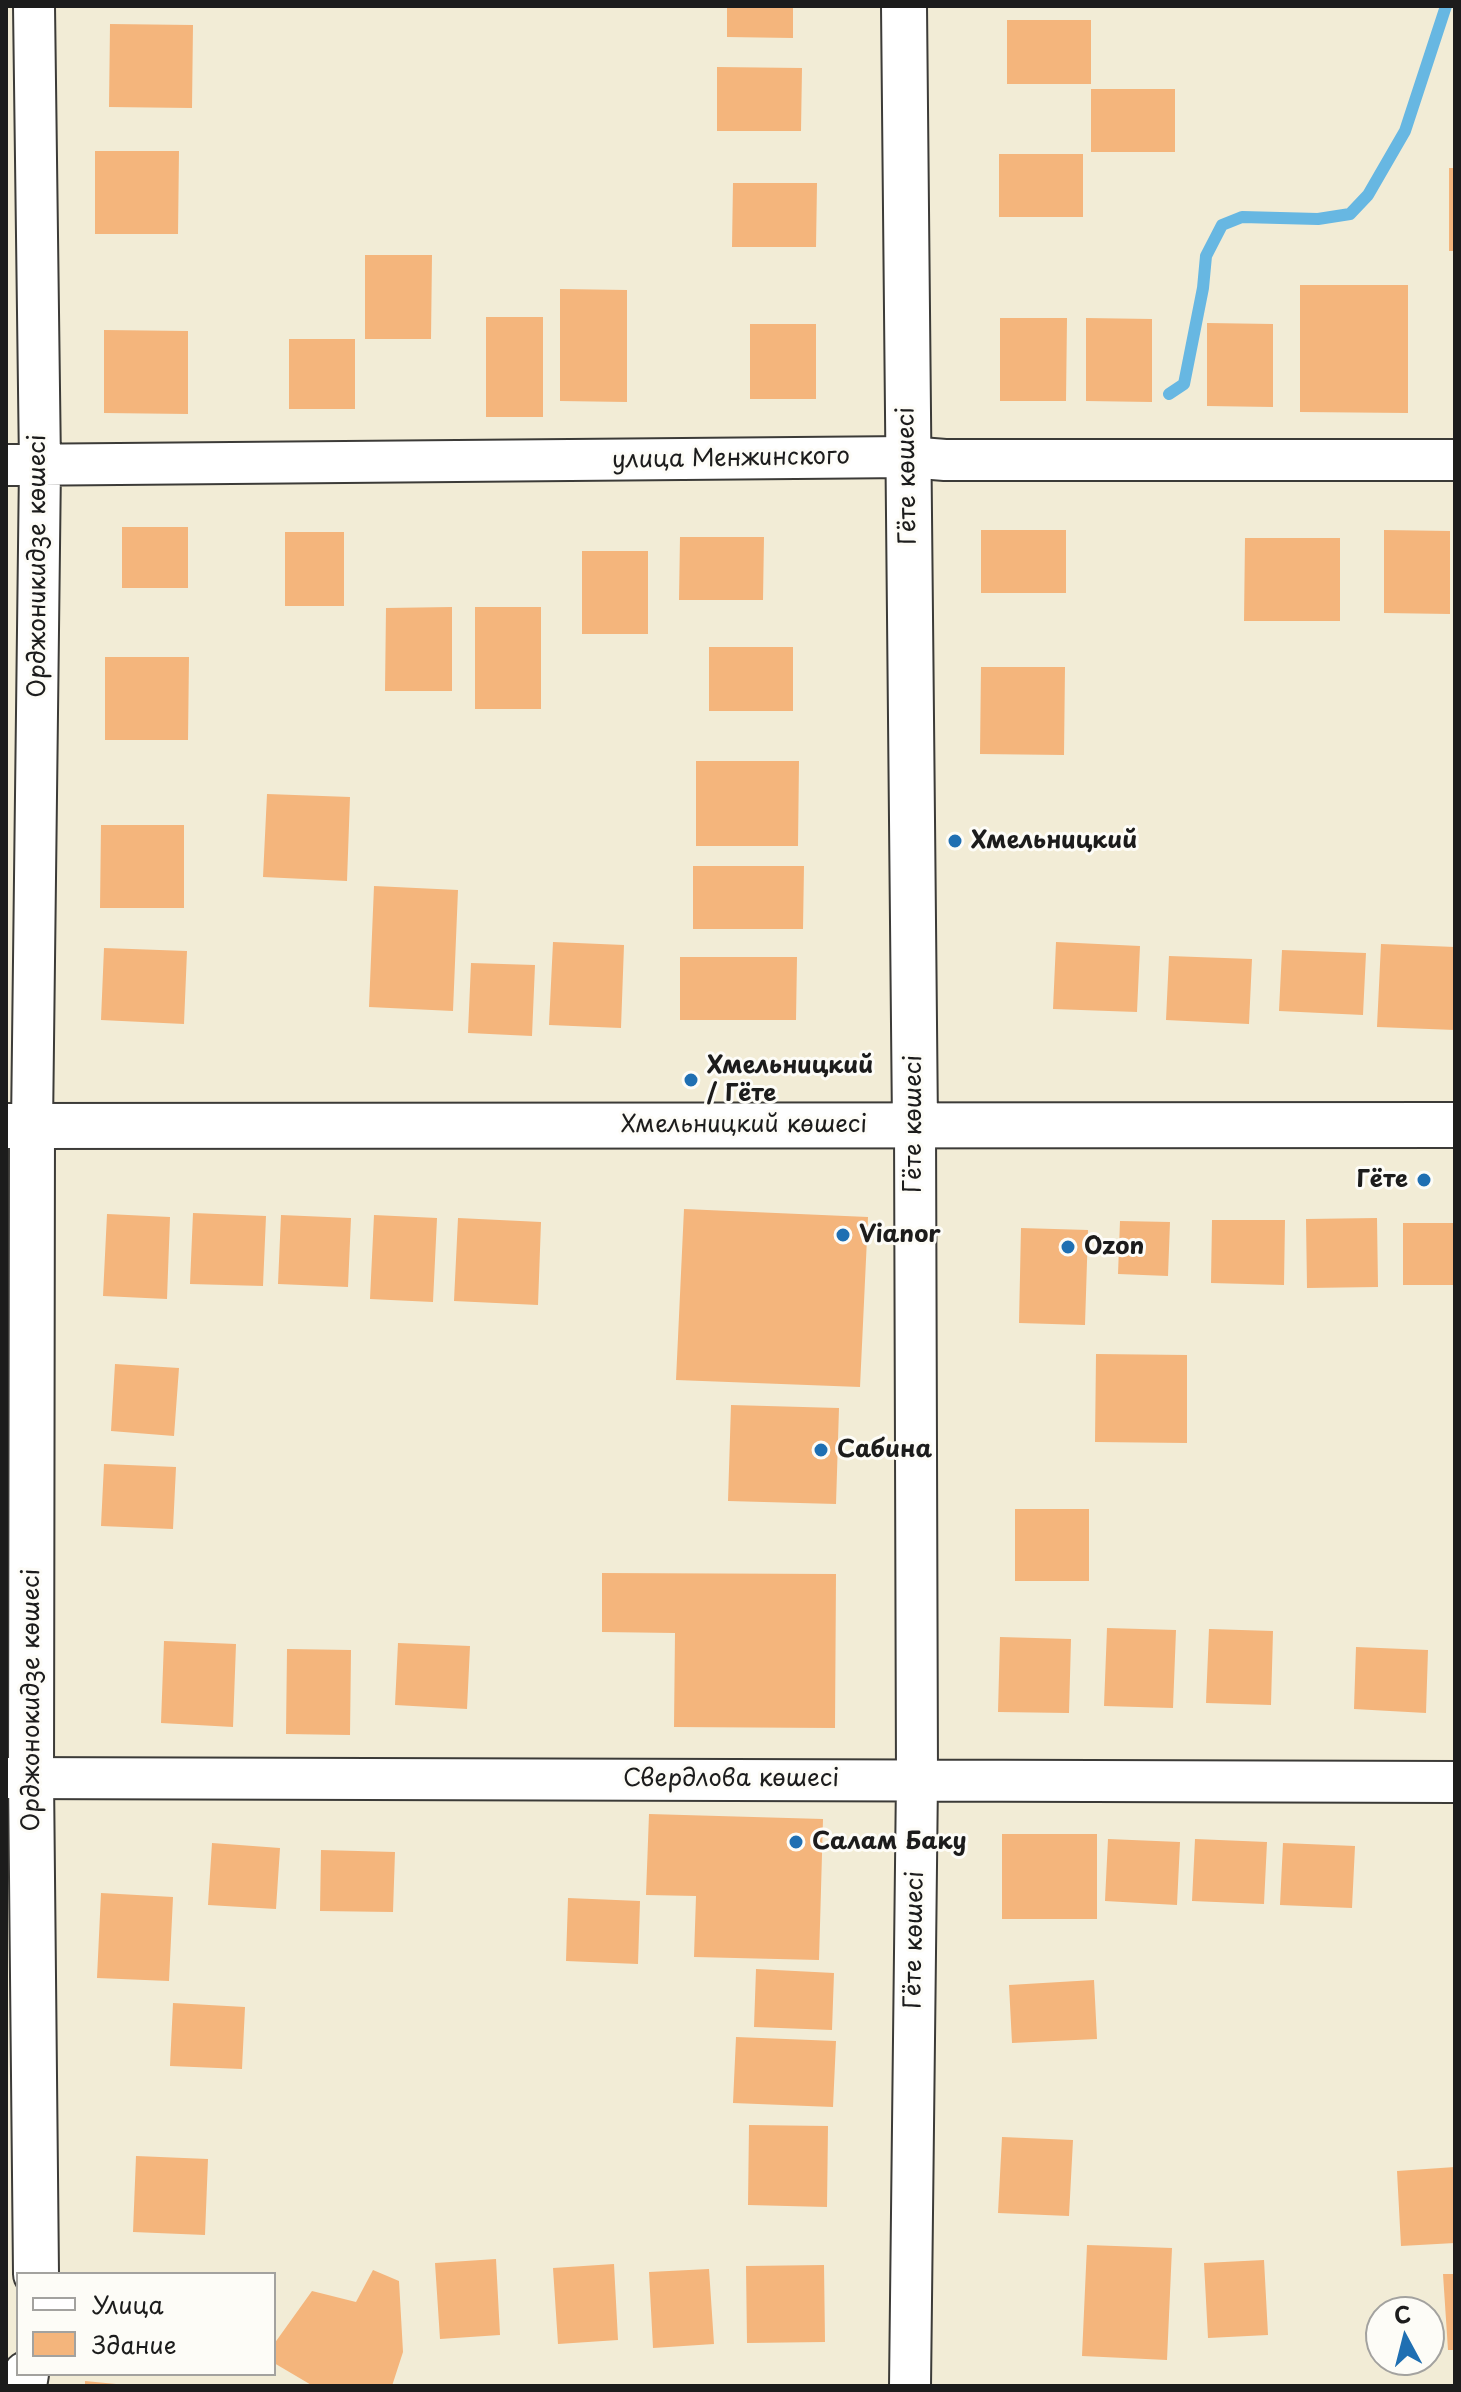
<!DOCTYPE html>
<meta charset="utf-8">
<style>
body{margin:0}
#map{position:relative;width:1461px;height:2392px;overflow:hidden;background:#f2ecd6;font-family:"Playpen Sans",sans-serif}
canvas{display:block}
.frame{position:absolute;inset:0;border:8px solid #1c1c1c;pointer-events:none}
.legend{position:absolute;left:16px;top:2272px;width:260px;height:104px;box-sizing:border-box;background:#fdfcf7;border:2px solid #a3a29f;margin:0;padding:10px 14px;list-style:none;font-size:24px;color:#1c1c1c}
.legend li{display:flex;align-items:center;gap:16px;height:40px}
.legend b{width:40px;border:2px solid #a3a29f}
.north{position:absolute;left:1365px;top:2296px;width:80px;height:80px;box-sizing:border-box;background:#fdfcf7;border:2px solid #a3a29f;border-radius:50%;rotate:353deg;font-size:22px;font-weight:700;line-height:32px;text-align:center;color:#1c1c1c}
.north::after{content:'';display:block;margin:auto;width:28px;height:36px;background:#1f6fb2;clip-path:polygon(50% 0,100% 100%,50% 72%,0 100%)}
</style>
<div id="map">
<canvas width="1461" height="2392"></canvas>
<div class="frame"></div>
<ul class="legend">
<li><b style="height:10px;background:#fff"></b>Улица</li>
<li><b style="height:22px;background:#f4b57c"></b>Здание</li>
</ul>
<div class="north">С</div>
</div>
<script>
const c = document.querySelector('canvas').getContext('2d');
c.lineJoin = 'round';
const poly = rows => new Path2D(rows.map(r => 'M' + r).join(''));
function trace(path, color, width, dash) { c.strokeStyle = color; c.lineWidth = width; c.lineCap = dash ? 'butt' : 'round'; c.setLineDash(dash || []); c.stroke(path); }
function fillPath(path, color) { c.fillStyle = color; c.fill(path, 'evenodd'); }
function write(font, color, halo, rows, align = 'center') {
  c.font = font + ' "Playpen Sans",sans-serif'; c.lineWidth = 6; c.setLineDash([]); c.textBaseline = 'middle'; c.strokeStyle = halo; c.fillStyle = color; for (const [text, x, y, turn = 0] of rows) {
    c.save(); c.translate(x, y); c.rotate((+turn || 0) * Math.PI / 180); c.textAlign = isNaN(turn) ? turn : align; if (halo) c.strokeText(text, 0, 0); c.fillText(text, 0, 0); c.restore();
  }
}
const stream = poly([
 [1169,394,1184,384,1203,288,1206,256,1222,225,1242,217,1318,219,1350,214,1368,195,1405,131,1446,6]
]);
const building = poly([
 [727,6,793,6,793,38,727,37],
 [1007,20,1091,20,1091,84,1007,84],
 [110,24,193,25,192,108,109,107],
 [717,67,802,68,801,131,717,131],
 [1091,89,1175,89,1175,152,1091,152],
 [95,151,179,151,178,234,95,234],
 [999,154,1083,154,1083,217,999,217],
 [1449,168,1455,168,1455,251,1449,251],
 [733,183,817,183,816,247,732,247],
 [365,255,432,255,431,339,365,339],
 [1300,285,1408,285,1408,413,1300,412],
 [560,289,627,290,627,402,560,401],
 [486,317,543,317,543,417,486,417],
 [1000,318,1067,318,1066,401,1000,401],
 [1086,318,1152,319,1152,402,1086,401],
 [1207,323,1273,324,1273,407,1207,406],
 [750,324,816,324,816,399,750,399],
 [104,330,188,331,188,414,104,413],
 [289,339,355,339,355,409,289,409],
 [122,527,188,527,188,588,122,588],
 [981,530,1066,530,1066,593,981,593],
 [1384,530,1450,531,1450,614,1384,613],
 [285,532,344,532,344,606,285,606],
 [680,537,764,537,763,600,679,600],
 [1245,538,1340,538,1340,621,1244,621],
 [582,551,648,551,648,634,582,634],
 [452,607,452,691,385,691,386,608],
 [475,607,541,607,541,709,475,709],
 [709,647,793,647,793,711,709,711],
 [105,657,189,657,188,740,105,740],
 [981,667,1065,667,1064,755,980,754],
 [696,761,799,761,798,846,696,846],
 [267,794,350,797,347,881,263,877],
 [101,825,184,825,184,908,100,908],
 [693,866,804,866,803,929,693,929],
 [374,886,458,890,453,1011,369,1007],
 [553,942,624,945,621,1028,549,1025],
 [1056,942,1140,946,1137,1012,1053,1009],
 [1381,944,1455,947,1455,1030,1377,1027],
 [104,948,187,951,184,1024,101,1020],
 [1282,950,1366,953,1363,1015,1279,1011],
 [1169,956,1252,959,1249,1024,1166,1020],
 [680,957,797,957,796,1020,680,1020],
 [471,963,535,965,532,1036,468,1033],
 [684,1209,868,1217,860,1387,676,1380],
 [193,1213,266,1216,263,1286,190,1284],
 [107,1214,170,1217,167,1299,103,1296],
 [281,1215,351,1218,348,1287,278,1284],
 [374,1215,437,1218,433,1302,370,1299],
 [458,1218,541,1222,538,1305,454,1301],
 [1377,1218,1378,1287,1307,1288,1306,1219],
 [1212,1220,1285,1220,1284,1285,1211,1283],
 [1120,1221,1170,1222,1168,1276,1118,1274],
 [1403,1223,1455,1223,1455,1285,1403,1285],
 [1021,1228,1088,1230,1085,1325,1019,1323],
 [1096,1354,1187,1355,1187,1443,1095,1442],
 [115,1364,179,1368,174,1436,111,1431],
 [731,1405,839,1408,836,1504,728,1501],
 [104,1464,176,1467,173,1529,101,1526],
 [1015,1509,1089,1509,1089,1581,1015,1581],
 [602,1573,836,1574,835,1728,674,1727,675,1633,602,1632],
 [1107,1628,1176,1630,1173,1708,1104,1706],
 [1209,1629,1273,1631,1271,1705,1206,1703],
 [1000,1637,1071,1639,1069,1713,998,1712],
 [164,1641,236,1644,233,1727,161,1723],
 [398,1643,470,1646,467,1709,395,1705],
 [1356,1647,1428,1650,1426,1713,1354,1709],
 [287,1649,351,1650,350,1735,286,1734],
 [649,1814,823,1819,819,1960,694,1957,696,1896,646,1895],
 [1002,1834,1097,1834,1097,1919,1002,1919],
 [1108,1839,1180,1842,1177,1905,1105,1901],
 [1195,1839,1267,1842,1264,1904,1192,1901],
 [212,1843,280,1848,276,1909,208,1905],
 [1283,1843,1355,1846,1352,1908,1280,1905],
 [321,1850,395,1852,393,1912,320,1911],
 [101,1893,173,1897,169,1981,97,1978],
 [568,1898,640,1901,638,1964,566,1961],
 [756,1969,834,1973,832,2030,754,2027],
 [1094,1980,1097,2039,1012,2043,1009,1985],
 [173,2003,245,2007,242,2069,170,2066],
 [736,2037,836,2041,833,2107,733,2103],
 [749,2125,828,2126,827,2207,748,2205],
 [1002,2137,1073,2140,1069,2216,998,2213],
 [136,2156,208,2159,205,2235,133,2232],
 [1455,2167,1455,2243,1401,2246,1397,2171],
 [1087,2245,1172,2248,1167,2360,1082,2356],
 [496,2259,500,2335,440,2339,435,2263],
 [1264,2260,1268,2335,1208,2338,1204,2263],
 [614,2264,618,2340,558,2344,553,2268],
 [824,2265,825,2342,747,2343,746,2266],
 [709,2269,714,2344,653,2348,649,2272],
 [373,2270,399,2281,403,2352,392,2386,313,2386,274,2363,274,2344,312,2291,356,2302],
 [1443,2274,1455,2274,1455,2350,1448,2350],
 [85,2381,116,2384,116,2386,85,2386]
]);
const minor = poly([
 [6,465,908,457,945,460,1455,460],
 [32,1126,40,465,34,6],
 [6,1778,1455,1782],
 [910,2386,917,1779,915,1124]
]);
const major = poly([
 [904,6,915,1124],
 [6,1126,1455,1125],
 [32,1126,31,1778,36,2274],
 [24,2386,26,2374]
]);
const markers = [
 [955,841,8,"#1f6fb2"],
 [691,1080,8,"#1f6fb2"],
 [1424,1180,8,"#1f6fb2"],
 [843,1235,8,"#1f6fb2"],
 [1068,1247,8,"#1f6fb2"],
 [821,1450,8,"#1f6fb2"],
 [796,1842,8,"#1f6fb2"]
];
const streetNames = [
 ["улица Менжинского",731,459,-1],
 ["Гёте көшесі",908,476,-91],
 ["Орджоникидзе көшесі",38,566,-90],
 ["Гёте көшесі",914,1124,-90],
 ["Хмельницкий көшесі",744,1125],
 ["Орджонокидзе көшесі",32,1700,-90],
 ["Свердлова көшесі",731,1779],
 ["Гёте көшесі",915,1940,-89]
];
const poiNames = [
 ["Хмельницкий",971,841],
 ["Хмельницкий",707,1066],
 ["/ Гёте",707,1094],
 ["Гёте",1408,1180,"right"],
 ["Vianor",859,1235],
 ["Ozon",1084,1247],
 ["Сабина",837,1450],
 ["Салам Баку",812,1842]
];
trace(stream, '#67b7e2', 12);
fillPath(building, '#f4b57c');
trace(minor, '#3c3b38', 44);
trace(major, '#3c3b38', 48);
trace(minor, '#fff', 40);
trace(major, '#fff', 44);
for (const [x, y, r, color] of markers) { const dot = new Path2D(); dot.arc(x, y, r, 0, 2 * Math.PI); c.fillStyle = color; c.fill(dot); trace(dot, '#fdfcf7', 3); }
write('24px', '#1c1c1c', '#fdfcf7', streetNames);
write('bold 24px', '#1c1c1c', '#fdfcf7', poiNames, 'left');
</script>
